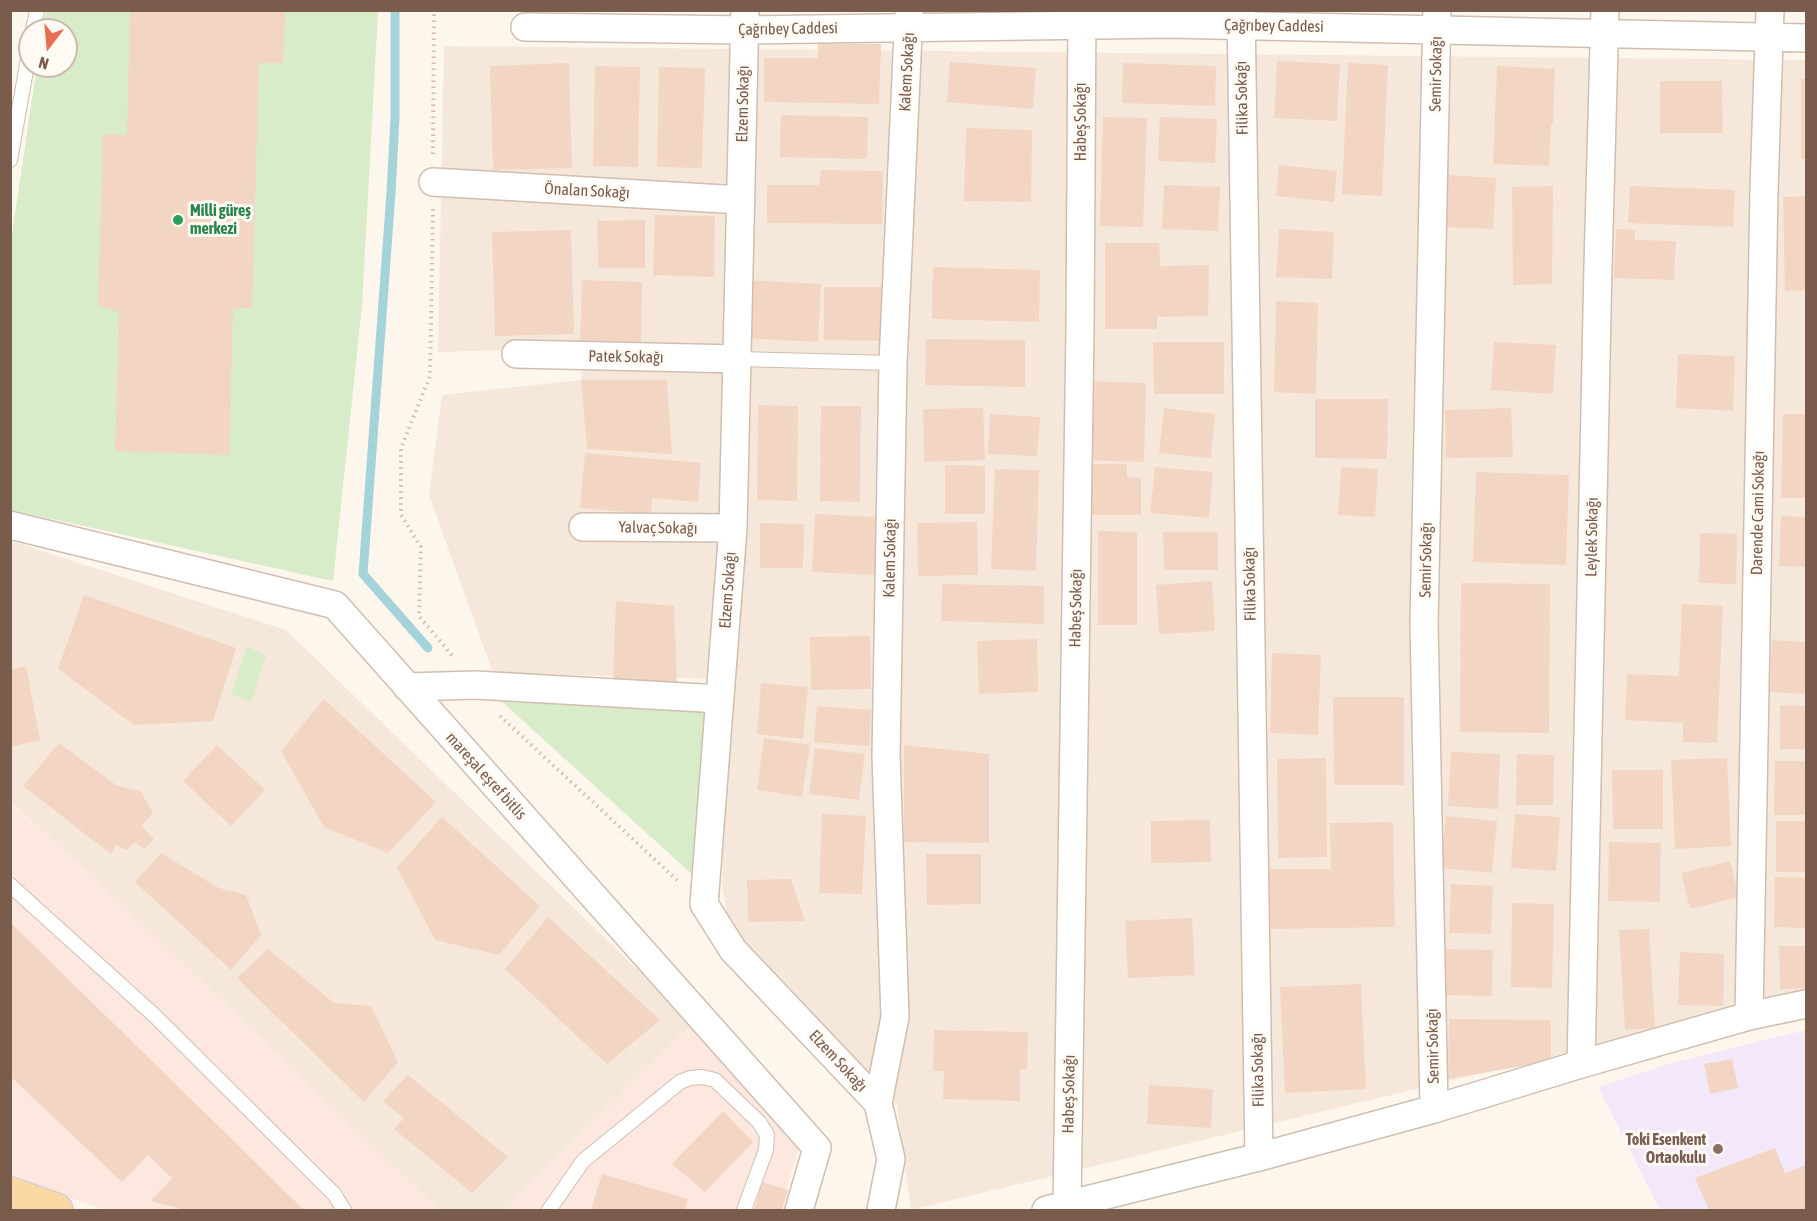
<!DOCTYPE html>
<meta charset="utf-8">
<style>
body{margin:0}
#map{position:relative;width:1817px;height:1221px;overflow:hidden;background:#fdf6ec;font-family:"Asap Condensed",sans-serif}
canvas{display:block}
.frame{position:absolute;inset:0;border:12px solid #7a5c4d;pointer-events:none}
.north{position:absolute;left:18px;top:18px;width:60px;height:60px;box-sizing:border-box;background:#fffaf3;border:2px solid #cabbb1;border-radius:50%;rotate:196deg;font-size:16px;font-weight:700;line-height:24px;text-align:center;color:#7a5c4d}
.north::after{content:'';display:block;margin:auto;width:21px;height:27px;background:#e76f51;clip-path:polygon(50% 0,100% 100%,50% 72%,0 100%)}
</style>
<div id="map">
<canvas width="1817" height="1221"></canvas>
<div class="frame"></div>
<div class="north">N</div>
</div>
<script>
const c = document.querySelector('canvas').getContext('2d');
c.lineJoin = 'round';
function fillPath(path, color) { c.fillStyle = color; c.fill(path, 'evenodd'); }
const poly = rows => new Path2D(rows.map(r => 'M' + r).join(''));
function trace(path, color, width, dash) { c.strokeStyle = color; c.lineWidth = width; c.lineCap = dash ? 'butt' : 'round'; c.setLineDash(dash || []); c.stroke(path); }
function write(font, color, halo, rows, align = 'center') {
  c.font = font + ' "Asap Condensed",sans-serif'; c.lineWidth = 6; c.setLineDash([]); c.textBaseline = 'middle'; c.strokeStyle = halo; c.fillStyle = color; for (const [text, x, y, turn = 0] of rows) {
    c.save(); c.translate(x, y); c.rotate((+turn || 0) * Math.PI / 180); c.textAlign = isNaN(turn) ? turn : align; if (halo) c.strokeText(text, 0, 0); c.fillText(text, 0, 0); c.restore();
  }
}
const residential = poly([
 [444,46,1806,60,1806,992,1558,1055,911,1210,897,1105,730,932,722,885,726,679,493,673,429,495,442,395,581,380,582,348,438,352],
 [11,541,286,630,693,1023,504,1210,439,1210,88,872,11,803]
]);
const commercial = poly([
 [10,803,88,872,439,1210,106,1210,11,1178],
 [693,1023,799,1147,780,1210,504,1210]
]);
const education = poly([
 [1806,1030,1806,1210,1660,1210,1598,1087,1672,1063]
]);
const green = poly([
 [46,11,378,11,362,306,333,581,11,510,11,241,37,66,66,66,66,30,43,30],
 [247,646,266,656,251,702,231,694],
 [500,700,596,700,705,704,695,877]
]);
const stream = poly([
 [395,10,395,118,391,193,363,574,428,648]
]);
const building = poly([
 [130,10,285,10,283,63,259,63,252,308,233,308,229,455,115,451,119,312,98,306,103,134,127,135],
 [818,44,881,44,879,104,764,102,764,58,818,58],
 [1277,61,1340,64,1337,121,1274,118],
 [950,62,1036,68,1033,109,947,102],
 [569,63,572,168,493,170,490,66],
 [1123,63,1216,66,1215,106,1122,103],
 [1348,63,1388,65,1382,196,1342,194],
 [595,66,640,67,638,167,593,166],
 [1497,66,1555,69,1553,124,1551,124,1549,166,1493,164],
 [659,67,705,68,702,168,657,167],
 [1801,79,1806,79,1806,159,1801,159],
 [1660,81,1722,81,1723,133,1660,133],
 [781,115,868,117,867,159,780,157],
 [1103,117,1147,118,1143,227,1100,226],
 [1160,117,1217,119,1215,163,1158,161],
 [966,128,1032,130,1031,202,964,201],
 [1279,165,1337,171,1334,202,1276,196],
 [821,170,883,171,882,224,767,223,767,185,819,185],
 [1446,175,1496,178,1493,229,1444,227],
 [1164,185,1220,187,1218,231,1162,229],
 [1553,186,1552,284,1513,285,1512,187],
 [1630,186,1735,190,1733,227,1628,223],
 [1806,196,1806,290,1785,291,1783,197],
 [655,215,715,216,714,277,653,275],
 [645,220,645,268,598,268,597,221],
 [1279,229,1334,232,1332,279,1276,277],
 [1616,229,1635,230,1635,240,1676,241,1674,280,1614,278],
 [571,230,574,334,495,336,492,232],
 [1105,243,1159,243,1160,266,1209,265,1208,316,1157,317,1157,329,1105,329],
 [933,267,1040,270,1039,322,932,319],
 [582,280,642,282,641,342,580,341],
 [745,280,821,284,818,342,742,338],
 [824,287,886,287,886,341,824,340],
 [1276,301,1318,303,1316,394,1274,392],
 [926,339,1025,340,1025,387,925,385],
 [1153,342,1224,342,1224,394,1154,394],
 [1494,342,1556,345,1553,394,1491,390],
 [1678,354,1735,356,1733,411,1676,408],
 [581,380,667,380,672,454,587,449],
 [1086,381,1146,383,1144,462,1084,460],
 [1315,399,1388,399,1387,459,1315,458],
 [758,405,798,406,797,501,757,500],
 [821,406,861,406,860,502,820,501],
 [983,408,985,460,924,462,923,409],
 [1164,408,1215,414,1211,458,1159,453],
 [1511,408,1513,457,1446,458,1445,410],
 [990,414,1040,417,1037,456,988,454],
 [1783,414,1806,414,1806,498,1781,498],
 [585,453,701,463,698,502,652,498,651,514,580,508],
 [1089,464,1127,464,1127,477,1141,478,1141,515,1089,515],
 [945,465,985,466,985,514,945,514],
 [1155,467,1213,472,1209,518,1150,513],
 [1341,467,1378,469,1375,517,1338,515],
 [995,469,1039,470,1036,571,991,569],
 [1476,472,1569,475,1566,565,1473,562],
 [815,514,877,517,875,575,812,572],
 [1781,516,1806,517,1806,567,1779,566],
 [977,522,978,575,918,576,917,523],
 [760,523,804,524,803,568,760,568],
 [1098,531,1137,532,1137,625,1098,625],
 [1163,532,1218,532,1218,570,1164,570],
 [1700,533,1737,534,1736,584,1699,583],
 [1212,581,1215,631,1159,634,1156,585],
 [1461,583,1550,584,1549,733,1460,732],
 [942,584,1044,586,1044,624,941,621],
 [84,595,236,648,213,721,134,725,58,669],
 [616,601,674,606,677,684,613,680],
 [1682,604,1723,606,1717,743,1683,742,1683,723,1625,720,1627,674,1679,676],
 [870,636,871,689,811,690,810,637],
 [1037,639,1038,692,979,694,977,641],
 [1772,640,1806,642,1806,694,1770,692],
 [1272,653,1321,655,1318,735,1270,733],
 [26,666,40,740,10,747,10,670],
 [761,683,808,687,803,739,757,734],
 [1333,697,1404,697,1404,785,1334,785],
 [324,699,436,802,388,853,324,827,281,751],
 [1780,705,1806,706,1806,749,1780,749],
 [817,706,871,710,869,746,814,742],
 [764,738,810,745,802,797,757,790],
 [59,743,116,785,141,792,153,813,141,826,154,839,144,849,135,842,126,850,116,845,111,854,23,786],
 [217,745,265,790,231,826,183,781],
 [904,745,989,754,989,843,904,842],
 [815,748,865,754,859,800,809,794],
 [1451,752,1500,754,1498,809,1448,806],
 [1517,754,1554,755,1553,805,1516,805],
 [1326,758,1327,857,1278,858,1277,759],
 [1727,758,1731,846,1675,849,1671,760],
 [1775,761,1806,761,1806,815,1774,815],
 [1612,770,1663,770,1663,829,1613,829],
 [822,814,866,816,862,894,819,893],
 [1515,814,1560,817,1556,871,1511,868],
 [1446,816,1497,821,1492,873,1441,868],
 [442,817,540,906,499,955,435,940,397,867],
 [1210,820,1211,862,1151,863,1151,821],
 [1776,821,1806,821,1806,872,1776,872],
 [1393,822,1395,927,1268,929,1267,869,1331,869,1330,823],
 [1609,842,1661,843,1660,902,1608,901],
 [161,853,219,888,246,895,261,935,231,970,135,882],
 [926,854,981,854,981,904,927,905],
 [1730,861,1739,897,1690,909,1681,873],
 [1775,877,1806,878,1806,928,1774,927],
 [791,879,805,921,748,922,747,880],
 [1451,884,1493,886,1491,934,1449,933],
 [1512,903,1554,904,1552,988,1511,987],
 [548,917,660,1020,607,1064,505,969],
 [1192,918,1195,975,1128,978,1125,921],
 [10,922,304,1210,185,1210,151,1201,172,1178,148,1155,122,1182,10,1076],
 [1649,929,1655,1028,1625,1030,1619,930],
 [1779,946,1806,946,1806,988,1780,989],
 [268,949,334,1003,371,1006,398,1062,364,1102,237,978],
 [1445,949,1493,950,1492,996,1444,995],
 [1680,952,1724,954,1723,1006,1678,1005],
 [1361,984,1366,1089,1285,1093,1280,987],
 [1449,1019,1551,1020,1551,1061,1448,1079],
 [934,1030,1028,1032,1027,1069,1020,1069,1020,1101,943,1099,944,1071,933,1071],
 [1732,1059,1738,1088,1710,1094,1704,1064],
 [408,1075,508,1157,472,1193,394,1129,404,1118,383,1101],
 [1149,1085,1213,1089,1211,1128,1147,1124],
 [723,1111,753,1142,705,1192,672,1164],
 [1775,1148,1785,1173,1806,1165,1806,1210,1709,1210,1695,1178],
 [602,1174,688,1199,685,1210,591,1210],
 [762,1182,788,1190,782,1210,754,1210]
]);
const path = poly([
 [433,154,434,10],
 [433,209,430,376,401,448,401,515,421,547,419,616,454,658],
 [500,716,677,880]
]);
const service = poly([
 [33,30,37,10],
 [10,160,30,48],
 [737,359,893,363],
 [10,885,155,1016,334,1194,344,1210],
 [549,1210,583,1161,680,1082,690,1078,702,1077,715,1080,759,1122,767,1135,766,1150,744,1210]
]);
const minor = poly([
 [745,10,733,528,704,904,733,950,878,1103],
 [1241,10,1259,1157],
 [525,27,745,30,1168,24,1806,38],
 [433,182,741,200],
 [516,354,737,359],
 [10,525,335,605,817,1148,799,1210],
 [583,527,733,528],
 [407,687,475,685,720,699],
 [1749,1016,1764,190,1770,10],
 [1581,1064,1598,266,1605,10],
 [1434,1109,1424,623,1437,10],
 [1067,1205,1080,329,1082,10],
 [881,1210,891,1159,878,1103,895,1017,886,756,893,363,909,12],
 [1046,1210,1259,1157,1434,1109,1581,1064,1749,1016,1806,1004]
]);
const primary = poly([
 [10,1194,56,1210]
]);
const markers = [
 [178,220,6,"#2e9e5b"],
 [1718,1149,6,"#8d6e63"]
];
const streetNames = [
 ["Çağrıbey Caddesi",1274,26,1],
 ["Çağrıbey Caddesi",788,29,-1],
 ["Kalem Sokağı",907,72,-87],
 ["Semir Sokağı",1436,74,-89],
 ["Filika Sokağı",1242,98,-91],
 ["Elzem Sokağı",743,104,-89],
 ["Habeş Sokağı",1081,122,-90],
 ["Önalan Sokağı",587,191,3],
 ["Patek Sokağı",626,357,1],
 ["Darende Cami Sokağı",1758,513,-89],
 ["Yalvaç Sokağı",658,528,1],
 ["Leylek Sokağı",1592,537,-89],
 ["Kalem Sokağı",890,558,-89],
 ["Semir Sokağı",1426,560,-89],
 ["Filika Sokağı",1250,584,-91],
 ["Elzem Sokağı",728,590,-86],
 ["Habeş Sokağı",1076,608,-89],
 ["mareşal eşref bitlis",486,776,48],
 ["Semir Sokağı",1433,1046,-91],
 ["Elzem Sokağı",838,1061,47],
 ["Filika Sokağı",1258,1070,-91],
 ["Habeş Sokağı",1069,1094,-89]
];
const leisureNames = [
 ["Milli güreş",190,211],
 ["merkezi",190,229]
];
const educationNames = [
 ["Toki Esenkent",1706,1140],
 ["Ortaokulu",1706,1158]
];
fillPath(residential, '#f5e8da');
fillPath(commercial, '#fde8e0');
fillPath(education, '#f3e8fa');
fillPath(green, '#d8ecc9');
trace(stream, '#a5d3da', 9);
fillPath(building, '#f3d5c3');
trace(service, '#d1beb0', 16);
trace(minor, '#d1beb0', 30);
trace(primary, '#dad1cd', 36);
trace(path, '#d9b8a5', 4, [1.5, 4.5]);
trace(service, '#fff', 14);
trace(minor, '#fff', 27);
trace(primary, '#fbd9a5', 33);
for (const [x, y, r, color] of markers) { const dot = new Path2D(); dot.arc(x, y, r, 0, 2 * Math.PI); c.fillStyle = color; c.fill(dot); trace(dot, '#fffaf3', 2); }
write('16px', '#7a5c4d', '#fffaf3', streetNames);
write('bold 16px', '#27864d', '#fffaf3', leisureNames, 'left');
write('bold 16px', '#785e54', '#fffaf3', educationNames, 'right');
</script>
